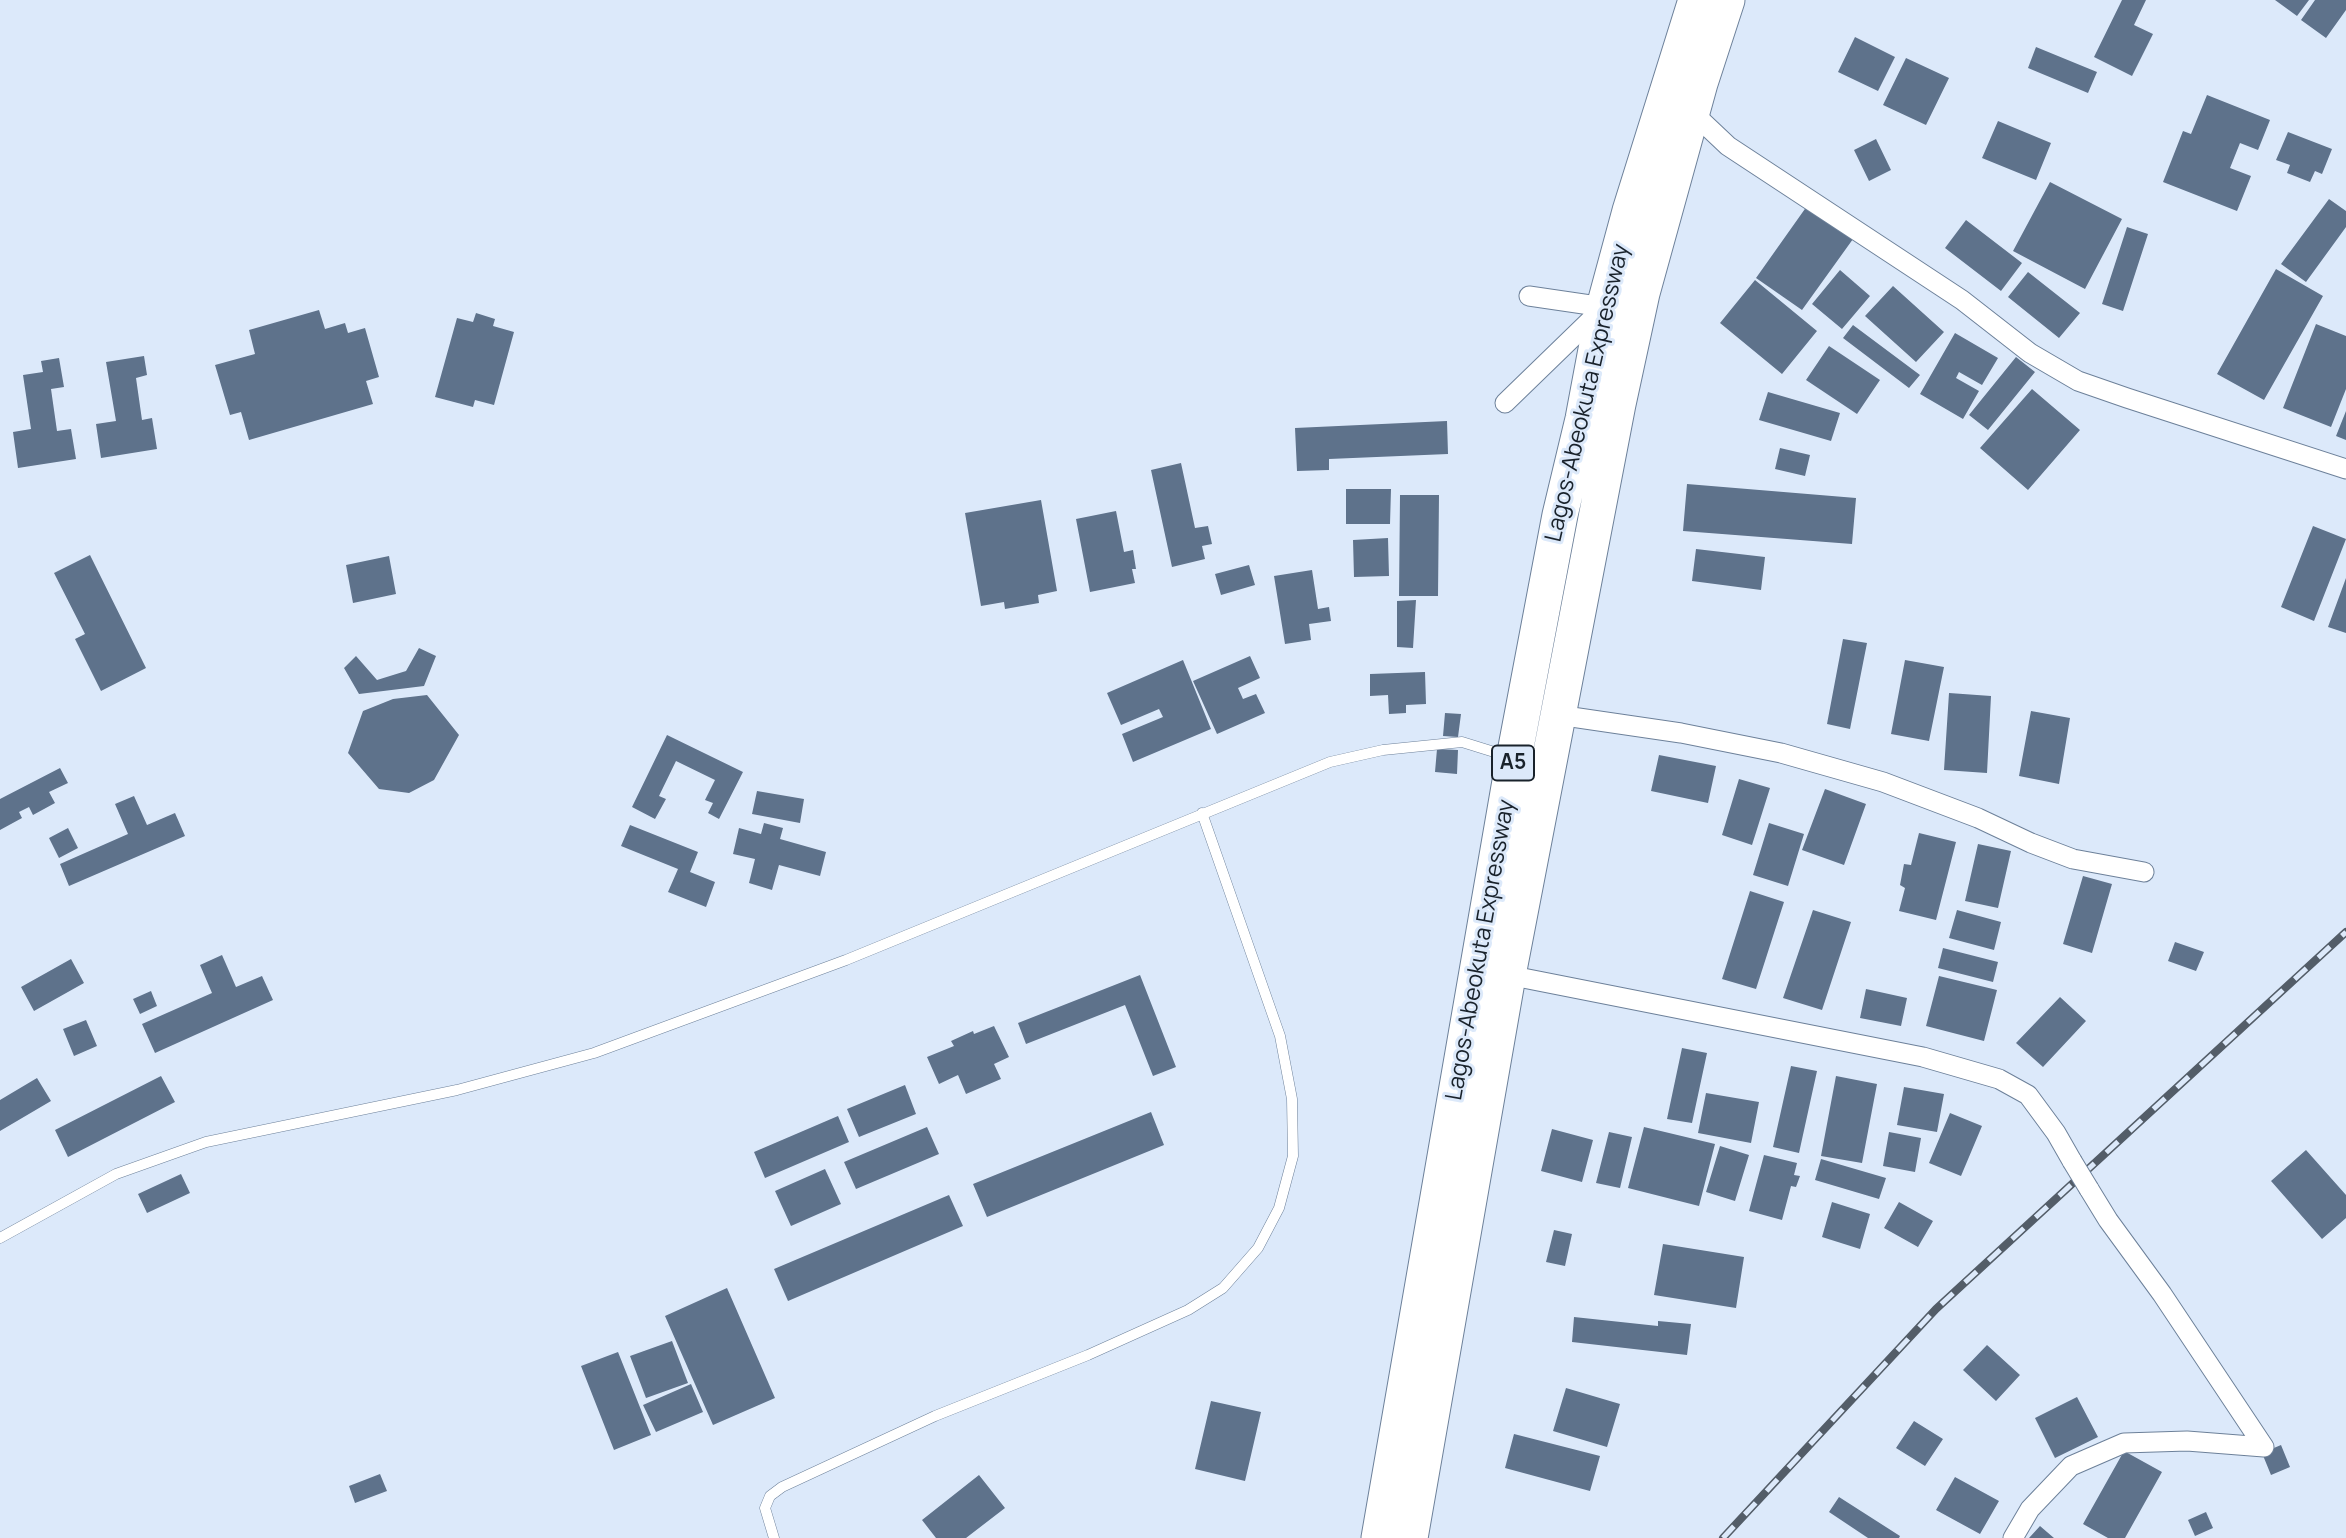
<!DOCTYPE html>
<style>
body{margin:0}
canvas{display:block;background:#dce9fa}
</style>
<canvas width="2346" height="1538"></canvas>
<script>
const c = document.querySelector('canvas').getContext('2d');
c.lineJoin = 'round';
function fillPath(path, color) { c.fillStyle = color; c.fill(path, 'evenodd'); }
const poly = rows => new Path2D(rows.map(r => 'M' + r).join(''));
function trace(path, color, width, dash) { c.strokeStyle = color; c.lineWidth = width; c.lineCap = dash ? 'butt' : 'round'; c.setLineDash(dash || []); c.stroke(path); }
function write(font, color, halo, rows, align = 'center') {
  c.font = font + ' Manrope,sans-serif'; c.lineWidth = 6; c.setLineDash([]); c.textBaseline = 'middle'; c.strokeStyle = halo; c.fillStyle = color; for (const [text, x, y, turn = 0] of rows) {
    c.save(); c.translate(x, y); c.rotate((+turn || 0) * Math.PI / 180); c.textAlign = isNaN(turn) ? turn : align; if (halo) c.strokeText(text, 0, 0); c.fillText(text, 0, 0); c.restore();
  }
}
const building = poly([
 [2122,0,2146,0,2134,25,2153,34,2132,76,2094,57],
 [2275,0,2309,0,2297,16],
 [2315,0,2346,0,2346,10,2326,38,2301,20],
 [1855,37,1895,57,1878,91,1838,72],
 [2036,47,2097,72,2088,93,2028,68],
 [1906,58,1949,78,1926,125,1883,105],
 [2207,95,2270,120,2258,150,2240,143,2230,168,2251,176,2237,211,2163,182,2183,131,2191,134],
 [1998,121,2051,143,2036,180,1982,158],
 [2288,132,2332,149,2322,174,2315,171,2310,182,2287,173,2290,165,2276,160],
 [1876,139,1891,170,1869,181,1854,150],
 [2050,182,2122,219,2085,289,2013,251],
 [2329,199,2346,211,2346,227,2306,282,2281,264],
 [1807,206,1853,239,1802,310,1756,278],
 [1966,220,2022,263,2001,291,1945,248],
 [2127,227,2148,234,2123,311,2102,304],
 [2276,269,2323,296,2264,400,2217,374],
 [1840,270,1870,296,1842,329,1812,304],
 [2028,272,2080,313,2059,338,2008,297],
 [1755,280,1817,331,1782,374,1720,323],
 [1893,286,1944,332,1916,362,1865,316],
 [319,310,325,329,345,323,348,333,365,328,379,377,366,381,373,404,249,440,241,412,230,415,215,365,255,354,249,330],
 [476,313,495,319,493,326,514,332,494,405,475,400,473,407,435,397,457,318,473,322],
 [2316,324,2346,336,2346,389,2331,427,2283,408],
 [1853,325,1920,375,1909,388,1843,338],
 [1955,333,1998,358,1982,385,1959,372,1956,378,1979,391,1963,419,1920,394],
 [1829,346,1880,380,1857,414,1806,380],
 [144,356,147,375,136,378,142,420,152,418,157,449,101,458,96,424,116,421,106,362],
 [2016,357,2035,372,1988,430,1969,415],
 [59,358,64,387,51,389,57,431,71,429,76,459,18,468,13,432,31,429,23,375,43,372,41,361],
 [2032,389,2080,430,2028,490,1980,448],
 [1768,392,1840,413,1831,441,1759,420],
 [2346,411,2346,440,2336,436],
 [1447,421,1448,454,1329,459,1329,470,1297,471,1295,428],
 [1780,448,1810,455,1805,476,1775,469],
 [1181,463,1195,528,1208,526,1212,544,1202,546,1205,559,1172,567,1151,470],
 [1687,484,1856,498,1852,544,1683,531],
 [1346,489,1391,489,1390,524,1346,524],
 [1400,495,1439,495,1438,596,1399,596],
 [1041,500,1057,591,1038,595,1039,603,1005,609,1004,602,981,606,965,513],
 [1116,511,1124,552,1133,550,1136,569,1132,569,1135,583,1090,592,1076,519],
 [2313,526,2346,539,2314,621,2281,607],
 [1388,538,1389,576,1354,577,1353,540],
 [1696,549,1765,557,1761,590,1692,581],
 [90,555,146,668,101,691,75,639,85,634,54,573],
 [389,556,396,594,353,603,346,565],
 [1249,565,1255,585,1221,595,1215,574],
 [1312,570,1318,609,1329,607,1331,621,1309,624,1311,640,1285,644,1274,576],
 [2346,578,2346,633,2328,627],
 [1416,600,1413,648,1397,647,1397,601],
 [1843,639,1867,643,1850,729,1827,724],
 [419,648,436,656,424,686,359,694,344,668,356,656,377,680,406,671],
 [1250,656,1260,678,1238,688,1243,699,1256,694,1265,713,1217,734,1193,681],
 [1183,660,1211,729,1133,762,1122,734,1163,717,1159,709,1121,725,1107,693],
 [1905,660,1944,667,1929,741,1891,734],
 [1425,672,1426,704,1406,705,1406,713,1389,714,1388,695,1370,696,1370,674],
 [1949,693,1991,696,1987,773,1944,770],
 [427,695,459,735,434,780,409,793,379,789,348,753,363,711,393,699],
 [2031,711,2070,718,2059,784,2019,776],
 [1445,713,1461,714,1458,737,1443,736],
 [667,735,743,772,719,819,708,813,713,803,705,800,715,780,676,761,659,796,666,799,655,819,632,807],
 [1437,749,1458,750,1457,774,1435,772],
 [1659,755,1716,766,1708,803,1651,791],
 [60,768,68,783,49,792,55,803,33,815,29,807,19,812,22,818,0,830,0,799],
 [1739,779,1770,788,1752,845,1722,835],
 [1825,789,1866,804,1844,865,1802,850],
 [757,791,804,799,800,823,752,814],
 [134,796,147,825,175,813,185,836,69,886,60,864,128,834,115,804],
 [764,823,783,828,780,839,826,852,820,876,779,865,772,890,749,883,755,859,733,854,739,828,761,834],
 [1769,823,1804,834,1788,886,1753,875],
 [630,825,698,852,690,872,715,882,706,907,668,892,678,869,621,846],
 [68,828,78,848,59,858,49,838],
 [1919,833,1956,842,1936,920,1899,911,1905,888,1900,885,1904,864,1911,865],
 [1978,844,2011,851,1998,908,1965,901],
 [2083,876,2112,884,2092,953,2063,944],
 [1750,891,1784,902,1756,989,1722,979],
 [1813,910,1851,922,1822,1010,1783,998],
 [1957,910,2001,922,1994,950,1949,938],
 [2175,942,2204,952,2196,971,2168,961],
 [1943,948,1998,962,1993,982,1938,968],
 [222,955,236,987,262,976,273,1000,155,1053,142,1024,212,993,200,965],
 [71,959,84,983,34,1011,21,987],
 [1140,975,1176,1067,1153,1076,1125,1005,1026,1044,1018,1023],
 [1939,976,1997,990,1984,1041,1926,1026],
 [1866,989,1907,998,1901,1026,1860,1018],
 [151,991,157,1006,140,1014,133,999],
 [2060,997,2086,1021,2043,1067,2016,1043],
 [86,1020,97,1046,74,1056,63,1029],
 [994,1026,1009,1057,994,1064,1001,1079,966,1094,958,1075,939,1084,927,1057,954,1046,951,1041,973,1031,974,1034],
 [1682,1048,1707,1053,1692,1123,1667,1119],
 [1791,1066,1817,1071,1799,1153,1773,1147],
 [161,1076,175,1102,68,1157,55,1130],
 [1836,1076,1877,1084,1862,1163,1821,1156],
 [37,1078,51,1101,0,1131,0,1100],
 [905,1085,916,1114,859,1137,847,1109],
 [1904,1087,1944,1094,1937,1132,1897,1125],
 [1706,1093,1759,1102,1751,1143,1698,1133],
 [1151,1112,1164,1145,987,1217,973,1184],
 [1950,1113,1982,1126,1961,1176,1929,1163],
 [838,1116,849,1142,765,1178,754,1152],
 [927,1127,939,1154,856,1189,844,1162],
 [1644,1127,1715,1144,1699,1206,1628,1188],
 [1552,1129,1593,1140,1582,1182,1541,1171],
 [1609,1132,1632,1137,1620,1188,1596,1183],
 [1889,1132,1921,1138,1915,1172,1883,1166],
 [1720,1146,1749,1155,1735,1201,1706,1192],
 [2306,1150,2346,1195,2346,1218,2322,1239,2271,1181],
 [1764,1155,1797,1163,1794,1175,1800,1176,1796,1187,1791,1186,1782,1220,1749,1211],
 [1821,1159,1886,1178,1879,1199,1815,1180],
 [825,1169,841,1204,791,1226,775,1191],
 [181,1174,190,1193,147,1213,138,1194],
 [949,1195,963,1226,788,1301,774,1269],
 [1832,1202,1870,1214,1860,1249,1822,1237],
 [1899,1202,1933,1221,1918,1247,1884,1228],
 [1554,1230,1572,1234,1565,1266,1546,1262],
 [1663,1244,1744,1257,1736,1308,1654,1295],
 [727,1288,775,1398,713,1425,665,1316],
 [1574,1317,1658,1326,1658,1321,1691,1324,1687,1355,1572,1342],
 [672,1341,688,1383,646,1398,630,1356],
 [1987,1345,2020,1375,1996,1401,1963,1370],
 [618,1352,651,1435,614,1450,581,1366],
 [691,1384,703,1412,656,1432,643,1405],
 [1566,1388,1620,1404,1607,1447,1553,1431],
 [2077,1397,2098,1437,2055,1458,2035,1418],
 [1211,1401,1261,1412,1245,1481,1195,1469],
 [1914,1421,1943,1439,1925,1466,1896,1448],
 [1514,1434,1600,1456,1590,1491,1505,1468],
 [2281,1445,2290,1467,2271,1475,2262,1453],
 [2124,1451,2162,1472,2125,1538,2108,1538,2083,1524],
 [380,1474,387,1491,355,1503,349,1486],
 [979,1475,1005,1508,966,1538,936,1538,922,1520],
 [1955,1477,1999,1501,1980,1534,1936,1510],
 [1839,1497,1900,1536,1899,1538,1868,1538,1829,1512],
 [2206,1512,2213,1528,2195,1536,2188,1520],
 [2040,1526,2054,1538,2029,1538]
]);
const lane = poly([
 [0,1238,116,1174,206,1142,457,1090,594,1053,846,960,1330,762,1383,750,1462,742,1507,756],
 [774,1538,765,1508,770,1496,782,1487,935,1416,1088,1355,1188,1310,1223,1288,1258,1248,1279,1208,1293,1156,1292,1099,1280,1036,1202,813]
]);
const street = poly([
 [1692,112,1728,146,1962,300,2030,353,2078,381,2127,398,2346,469],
 [1505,403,1604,307,1529,296],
 [1558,715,1681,733,1781,753,1883,782,1978,818,2031,843,2073,859,2144,872],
 [1509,970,1523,978,1923,1057,1999,1079,2028,1095,2056,1133,2072,1161],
 [2089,1189,2108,1220,2162,1294,2264,1447],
 [2013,1538,2030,1509,2071,1466,2124,1443,2187,1441,2264,1447]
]);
const highway = poly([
 [1379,1538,1514,758,1560,515,1583,419,1604,307,1630,211,1696,0],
 [1410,1538,1509,970,1618,404,1642,293,1700,83,1727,0]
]);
const rail = poly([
 [1723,1538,1936,1309,2346,932]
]);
const streetBridge = poly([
 [2072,1161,2089,1189]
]);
const shields = [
 [1513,763,42]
];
const shieldNames = [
 ["A5",1513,763]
];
const streetNames = [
 ["Lagos-Abeokuta Expressway",1588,393,-77],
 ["Lagos-Abeokuta Expressway",1481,950,-80]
];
fillPath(building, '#5e728b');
trace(lane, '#6d819a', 11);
trace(street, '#6d819a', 21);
trace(highway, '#6d819a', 37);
trace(lane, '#fff', 10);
trace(street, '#fff', 19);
trace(highway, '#fff', 35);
trace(rail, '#535d68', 8);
trace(rail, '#dce9fa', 5, [16]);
trace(streetBridge, '#6d819a', 21, []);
trace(streetBridge, '#fff', 19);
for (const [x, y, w] of shields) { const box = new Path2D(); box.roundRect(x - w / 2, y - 17.5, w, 35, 5); c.fillStyle = '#dce9fa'; c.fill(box); trace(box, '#19222b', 2); }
write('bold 21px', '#19222b', null, shieldNames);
write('23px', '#19222b', '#dce9fa', streetNames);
</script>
